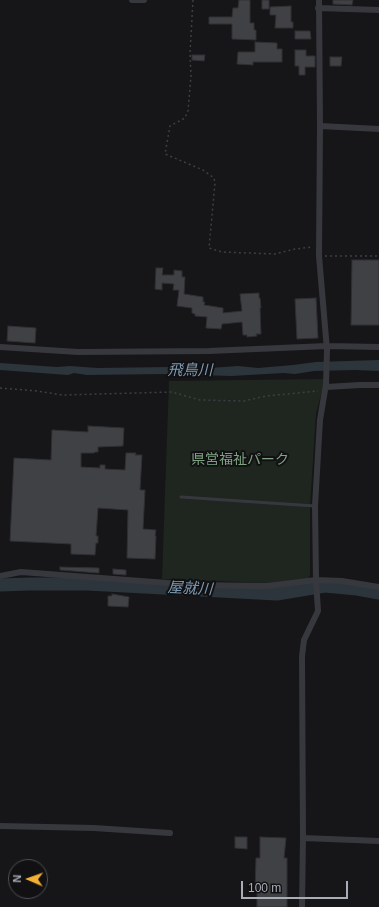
<!DOCTYPE html>
<meta charset="utf-8">
<style>
body{margin:0}
#map{position:relative;width:379px;height:907px;overflow:hidden;background:#161618;font-family:Helvetica,sans-serif}
canvas{display:block}
.north{position:absolute;left:8px;top:859px;width:40px;height:40px;box-sizing:border-box;background:#111113;border:1px solid #4d4f55;border-radius:50%;rotate:272deg;font-size:11px;font-weight:700;line-height:16px;text-align:center;color:#a8adb8}
.north::after{content:'';display:block;margin:auto;width:14px;height:18px;background:#f2b134;clip-path:polygon(50% 0,100% 100%,50% 72%,0 100%)}
.scale{position:absolute;left:241px;top:881px;width:107px;height:18px;box-sizing:border-box;border:2px solid #a8adb8;border-top:0;padding-left:5px;font-size:12px;line-height:14px;white-space:nowrap;color:#a8adb8;-webkit-text-stroke:3px #111113;paint-order:stroke}
</style>
<div id="map">
<canvas width="379" height="907"></canvas>
<div class="north">N</div>
<div class="scale">100 m</div>
</div>
<script>
const c = document.querySelector('canvas').getContext('2d');
c.lineJoin = 'round';
function fillPath(path, color) { c.fillStyle = color; c.fill(path, 'evenodd'); }
const poly = rows => new Path2D(rows.map(r => 'M' + r).join(''));
function trace(path, color, width, dash) { c.strokeStyle = color; c.lineWidth = width; c.lineCap = dash ? 'butt' : 'round'; c.setLineDash(dash || []); c.stroke(path); }
function write(font, color, halo, rows, align = 'center') {
  c.font = font + ' Helvetica,"Noto Sans JP",sans-serif'; c.lineWidth = 4; c.setLineDash([]); c.textBaseline = 'middle'; c.strokeStyle = halo; c.fillStyle = color; for (const [text, x, y, turn = 0] of rows) {
    c.save(); c.translate(x, y); c.rotate((+turn || 0) * Math.PI / 180); c.textAlign = isNaN(turn) ? turn : align; if (halo) c.strokeText(text, 0, 0); c.fillText(text, 0, 0); c.restore();
  }
}
const green = poly([
 [325,379,316,414,310,506,310,575,308,579,269,583,162,579,169,381]
]);
const water = poly([
 [379,360,379,371,355,370,314,371,295,374,284,373,231,376,164,374,87,375,74,373,68,375,0,370,0,363,57,367,70,366,97,368,172,367,210,368,238,366,258,368,293,365,316,362]
]);
const river = poly([
 [0,585,29,584,87,584,277,594,325,586,357,589,379,593]
]);
const building = poly([
 [239,0,250,0,250,23,254,23,254,30,256,30,256,40,232,39,232,24,209,24,209,17,232,17,233,8,238,8,239,0],
 [262,0,269,0,269,9,262,9,262,0],
 [333,0,353,0,352,5,333,4,333,0],
 [291,6,291,22,293,22,293,28,275,28,276,15,270,15,270,7,291,6],
 [295,31,310,31,311,39,295,39,295,31],
 [255,42,277,43,277,49,282,49,282,62,253,62,253,65,237,64,238,52,255,52,255,42],
 [295,50,306,50,306,56,315,56,315,67,305,67,305,75,299,75,299,66,295,66,295,50],
 [192,55,205,55,204,61,192,60,192,55],
 [330,57,342,57,341,66,330,66,330,57],
 [352,260,379,260,379,325,351,325,352,260],
 [156,268,163,268,162,275,174,275,174,270,182,271,182,277,185,277,184,294,203,297,203,302,205,302,204,305,223,308,223,313,242,311,240,294,259,293,259,298,260,298,261,308,260,308,261,334,256,334,257,336,247,337,247,335,243,335,242,322,222,324,221,329,206,328,207,317,195,316,195,314,192,313,192,308,177,306,179,290,173,290,174,284,162,283,162,290,155,289,156,268],
 [316,298,318,338,297,339,295,299,316,298],
 [8,326,36,328,35,343,7,341,8,326],
 [88,426,124,428,123,446,98,447,98,452,95,452,94,453,81,453,81,467,100,468,100,465,105,465,105,469,125,470,126,453,136,453,135,455,142,455,140,490,145,490,143,529,156,530,155,536,156,536,155,559,127,558,128,510,98,508,96,536,98,536,98,543,96,543,95,555,71,554,71,544,10,541,14,458,51,460,52,430,88,432,88,426],
 [60,567,99,568,99,573,60,570,60,567],
 [113,569,126,570,126,575,113,574,113,569],
 [112,594,129,597,128,607,108,606,108,596,112,596,112,594],
 [235,837,247,837,247,849,235,848,235,837],
 [260,837,286,838,284,858,287,858,287,907,257,907,257,892,255,892,256,858,260,858,260,837]
]);
const path = poly([
 [193,0,190,53,191,76,188,111,185,118,170,126,165,154,203,170,214,178,215,183,209,248,222,252,275,254,295,249,313,247],
 [325,256,379,256],
 [0,388,37,391,62,395,172,392,200,400,244,401,266,396,318,391]
]);
const lane = poly([
 [181,497,315,506]
]);
const street = poly([
 [132,0,144,0],
 [318,8,379,10],
 [320,126,379,129],
 [0,347,78,352,209,351,327,346,379,347],
 [326,387,360,385,379,385],
 [0,576,21,572,194,585,267,586,316,580,342,581,379,587],
 [0,826,94,828,170,833],
 [303,838,379,841],
 [302,907,303,838,302,656,304,640,318,611,316,580,315,506,320,420,326,384,327,350,319,256,320,126,319,0]
]);
const parkNames = [
 ["県営福祉パーク",240,460]
];
const waterNames = [
 ["飛鳥川",190,371],
 ["屋就川",190,589,3]
];
fillPath(green, '#1e261f');
fillPath(water, '#2c353c');
trace(river, '#2c353c', 13);
fillPath(building, '#404145');
trace(building, '#303034', 1);
trace(path, '#3d3f44', 1.5, [2, 3]);
trace(lane, '#37383d', 3);
trace(street, '#37383d', 6);
write('14px', '#7fa381', '#111113', parkNames);
write('italic 15px', '#7f9bb3', '#111113', waterNames);
</script>
